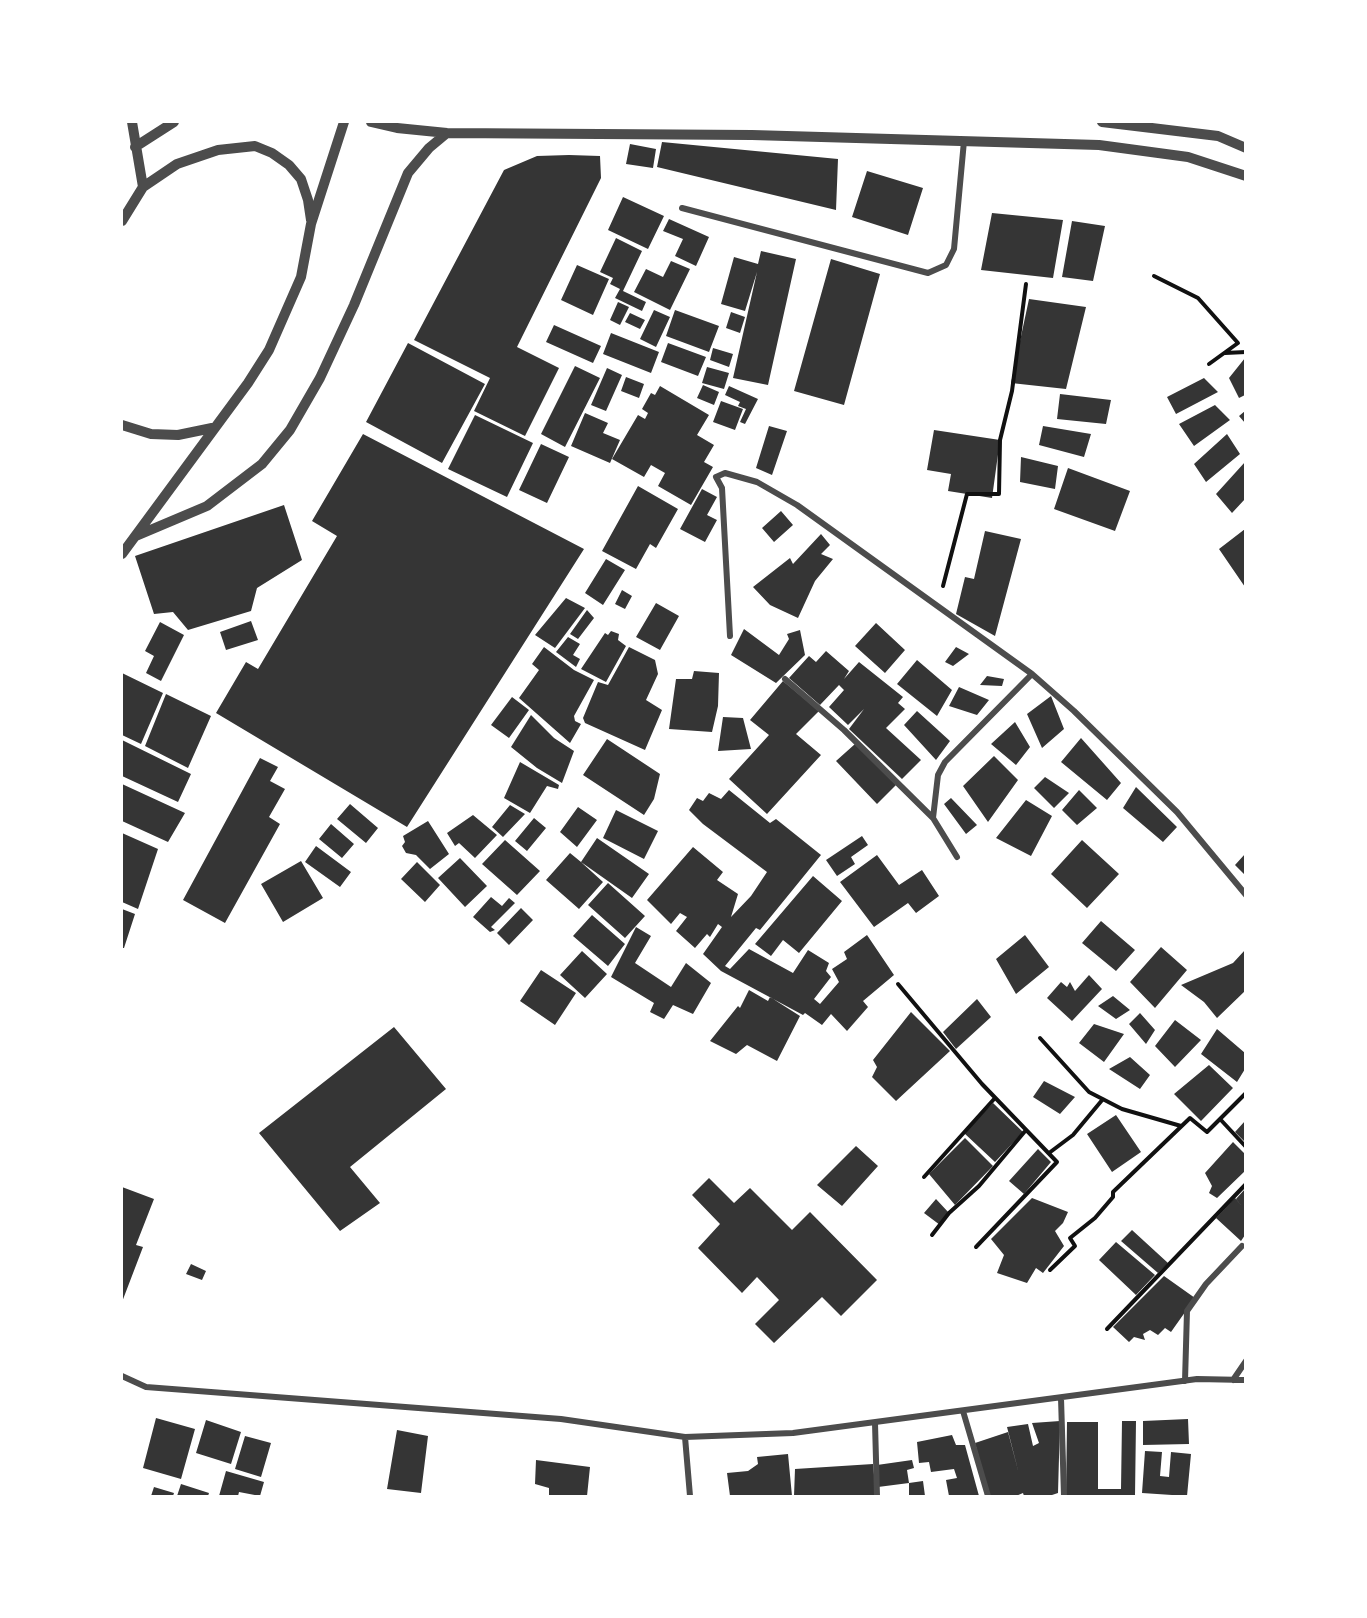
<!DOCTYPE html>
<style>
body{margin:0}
#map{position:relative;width:1367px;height:1618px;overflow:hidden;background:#fff;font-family:Figtree,sans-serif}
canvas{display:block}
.frame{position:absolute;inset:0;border:123px solid #fff;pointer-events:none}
</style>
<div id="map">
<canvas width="1367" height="1618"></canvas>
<div class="frame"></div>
</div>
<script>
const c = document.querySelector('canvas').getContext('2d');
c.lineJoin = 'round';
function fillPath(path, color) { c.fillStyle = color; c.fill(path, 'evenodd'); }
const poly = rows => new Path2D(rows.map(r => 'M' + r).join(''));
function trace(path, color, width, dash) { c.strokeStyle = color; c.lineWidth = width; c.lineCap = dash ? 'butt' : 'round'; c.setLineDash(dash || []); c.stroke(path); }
const building = poly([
 [662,142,838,159,836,210,657,167],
 [630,144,656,149,653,168,626,164],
 [569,155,600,156,601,178,517,347,559,368,525,436,474,411,490,378,414,340,504,170,537,156],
 [867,171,923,188,908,235,852,217],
 [623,197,664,216,648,249,608,230],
 [992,213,1063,220,1053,278,981,270],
 [669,219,709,237,696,266,675,256,683,239,663,231],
 [1072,221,1105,226,1093,281,1062,277],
 [616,238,642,251,623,291,646,302,642,311,615,298,620,289,610,284,613,278,600,272],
 [761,251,796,259,768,385,733,378,757,272,745,311,721,304,734,257,758,264],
 [831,259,880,274,844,405,794,391],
 [671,261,690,269,670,310,634,292,646,269,663,277],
 [577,265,609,279,593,315,561,300],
 [1029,299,1086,307,1066,389,1011,383],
 [618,302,629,307,620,325,610,320],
 [654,310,670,317,656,347,640,339],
 [675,310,719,326,709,352,666,336],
 [731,312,745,317,740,333,726,328],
 [630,313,645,320,640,329,625,322],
 [554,325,601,346,593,363,546,342],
 [611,333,659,352,651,373,603,354],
 [408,343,485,384,442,463,366,422],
 [668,343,706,357,698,376,661,362],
 [713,348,733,354,729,367,710,360],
 [1245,358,1245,395,1239,398,1229,378],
 [575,366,600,378,565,447,541,434],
 [707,367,729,373,724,389,702,383],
 [607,368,622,375,606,411,591,405],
 [626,377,644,384,639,398,621,391],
 [1204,378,1218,392,1176,414,1167,397],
 [703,385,719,392,714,405,697,398],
 [660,386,709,415,697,435,714,445,704,462,713,467,691,505,658,486,665,473,651,465,644,477,612,459,638,415,645,419,648,413,642,409,651,393,655,395],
 [729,386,758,399,745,424,740,422,746,409,738,406,740,402,725,395],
 [1060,394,1111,400,1106,424,1057,419],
 [721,401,743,409,735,430,713,422],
 [1215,405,1230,420,1194,446,1179,424],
 [1245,411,1245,423,1239,416],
 [585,413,608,423,603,433,620,440,610,463,571,446],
 [475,415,533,443,507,497,448,469],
 [769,426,787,431,772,475,756,468],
 [1043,426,1091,434,1084,457,1039,445],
 [934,430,1000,440,992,498,948,491,951,474,927,470],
 [363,434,584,549,407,827,216,713,246,662,258,669,337,536,312,521],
 [1227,434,1240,454,1206,482,1194,464],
 [541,444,569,457,547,503,519,490],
 [1021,457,1058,466,1055,489,1020,482],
 [1245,462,1245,499,1232,513,1216,494],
 [1068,468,1130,491,1115,531,1054,509],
 [638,486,678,509,656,548,650,544,636,569,602,551],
 [702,489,717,497,707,515,717,520,705,542,680,529],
 [284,505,302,560,257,588,251,611,188,630,173,612,154,614,135,556],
 [781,511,793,525,774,542,762,528],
 [1245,529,1245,587,1219,549],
 [985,531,1021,539,995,636,956,614,965,577,974,579],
 [821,534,830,545,821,554,833,559,815,581,798,618,770,605,753,587,790,558,793,564],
 [606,559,625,570,603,605,585,593],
 [622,590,632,596,625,609,615,604],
 [566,598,585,608,555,648,535,635],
 [656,603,679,616,660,650,636,637],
 [587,610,594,618,578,639,570,634],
 [251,621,258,640,226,650,220,632],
 [160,622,184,635,161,681,146,673,154,656,145,651],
 [876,623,905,650,885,673,855,646],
 [744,629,779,655,789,639,787,634,800,630,805,655,776,683,731,655],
 [611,631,619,634,618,640,626,646,606,682,581,669,605,633,608,635],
 [568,637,580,644,573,655,580,659,576,667,556,652],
 [544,647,574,670,594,680,574,716,575,721,581,724,570,743,519,698,539,670,532,664],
 [629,647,655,660,658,674,646,700,662,710,645,750,585,723,583,718,598,682,608,685],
 [956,647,969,654,953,666,945,662],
 [826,651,849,671,844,679,859,662,903,697,898,703,905,709,886,728,921,760,902,779,849,729,864,709,848,725,829,707,844,690,839,685,820,705,789,678,809,656,816,662],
 [917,660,952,690,937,716,897,684],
 [694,671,719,673,718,706,712,732,669,729,676,679,692,679],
 [122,673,163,693,141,744,122,735],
 [987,676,1004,679,1002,686,980,685],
 [783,681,819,711,796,734,821,755,767,814,729,779,769,735,750,720],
 [959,687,989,700,977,715,949,706],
 [166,694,211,716,188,768,145,746],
 [1051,696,1064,729,1042,748,1027,714],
 [512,697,529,710,509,738,491,725],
 [917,711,950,741,936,760,904,725],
 [531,715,554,738,574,751,562,783,537,768,511,747],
 [723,717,743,718,751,749,718,751],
 [1015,722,1030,747,1016,765,991,744],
 [1081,738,1121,783,1107,800,1061,762],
 [607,739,660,774,654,799,644,815,583,775],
 [122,740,191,774,178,802,122,776],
 [855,744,896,785,877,804,836,761],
 [994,756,1018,780,988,822,963,786],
 [260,758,278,767,270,781,285,789,269,817,280,824,225,923,183,900],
 [520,762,559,785,558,789,547,786,530,813,504,798],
 [1045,777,1069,793,1054,808,1034,788],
 [122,784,185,813,168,842,122,821],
 [1136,787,1177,827,1163,842,1123,808],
 [729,790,770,823,776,819,821,855,760,930,756,928,725,966,730,969,749,949,793,973,808,950,829,963,826,971,831,977,814,999,820,1004,839,982,832,969,847,959,844,952,867,935,894,975,863,1001,868,1007,847,1031,831,1014,822,1025,805,1013,803,1015,721,971,703,954,722,927,718,924,710,937,707,934,695,948,676,931,687,917,680,913,671,924,647,900,693,847,723,872,717,880,738,894,731,917,751,896,767,872,703,824,689,810,697,798,703,801,709,793,721,799],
 [1079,790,1097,808,1077,825,1062,810],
 [951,798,977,825,966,834,944,804],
 [1026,800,1052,816,1031,856,996,838],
 [350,804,378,828,366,843,337,819],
 [510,805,525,814,503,837,492,827],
 [578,807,597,820,577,847,560,832],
 [616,810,658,831,644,859,603,838],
 [473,815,497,835,475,858,459,843,455,846,447,833],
 [534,818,546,828,527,851,515,841],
 [428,821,449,854,430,869,416,855,406,853,402,846,405,842,403,836],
 [331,824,354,844,342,858,319,839],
 [122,833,158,849,138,909,122,902],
 [862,836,868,845,851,857,855,864,837,876,826,860],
 [597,838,649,874,632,898,581,862,603,882,579,909,546,880,570,853,581,862],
 [505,840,540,871,517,895,482,864],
 [1082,840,1119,874,1087,908,1051,874],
 [316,846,351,872,340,887,305,862],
 [1245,854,1245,875,1235,865],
 [877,855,899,885,922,870,939,896,916,913,908,903,874,927,840,882],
 [460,858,487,886,465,907,438,878],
 [301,861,323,898,283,922,261,884],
 [417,862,440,885,425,902,401,879],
 [813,876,842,901,799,953,783,940,771,956,755,944],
 [608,883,645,916,625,938,588,905],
 [491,897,502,906,509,898,515,903,491,927,495,930,490,932,473,917],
 [521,908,533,920,509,945,497,933],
 [122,909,135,914,124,948,122,948],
 [592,915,625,944,608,966,573,936],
 [1101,921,1135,950,1116,971,1082,943],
 [636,927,651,936,635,963,671,987,686,963,711,983,693,1014,673,1005,664,1019,650,1012,654,1003,611,977],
 [1025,935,1049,967,1016,994,996,959],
 [1161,947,1187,970,1155,1008,1130,982],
 [1245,950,1245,991,1217,1018,1204,1002,1181,985,1233,963],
 [582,951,607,974,585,998,560,975],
 [541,970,576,993,555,1025,520,1001],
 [1089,975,1102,989,1072,1021,1047,998,1061,982,1067,987,1070,982,1075,991],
 [749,990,768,1001,770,997,800,1016,777,1061,747,1045,736,1054,710,1041,738,1006,740,1008],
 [1113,996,1130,1010,1116,1019,1098,1006],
 [977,999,991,1017,956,1049,943,1032],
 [911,1012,950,1051,896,1101,872,1077,877,1067,873,1060],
 [1140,1013,1155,1030,1146,1044,1129,1024],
 [1175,1020,1201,1040,1175,1067,1155,1046],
 [1094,1024,1124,1034,1104,1062,1079,1043],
 [394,1027,446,1089,350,1167,380,1203,340,1231,259,1133],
 [1217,1029,1245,1053,1245,1069,1237,1082,1201,1054],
 [1130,1057,1150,1075,1140,1089,1109,1069],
 [1209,1065,1233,1088,1201,1121,1174,1094],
 [1044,1081,1075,1097,1060,1114,1033,1097],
 [993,1103,1023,1132,995,1162,964,1133],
 [1116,1115,1141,1152,1112,1172,1087,1134],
 [1245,1121,1245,1142,1235,1132],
 [965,1138,993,1166,955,1205,929,1174],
 [1233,1142,1245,1154,1245,1171,1217,1198,1209,1193,1212,1186,1205,1173],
 [856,1146,878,1166,842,1206,817,1185],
 [1038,1149,1051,1162,1024,1194,1009,1181],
 [709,1178,734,1203,750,1188,792,1230,810,1212,877,1280,841,1316,822,1297,774,1343,755,1324,779,1300,757,1277,742,1293,698,1248,720,1224,692,1195],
 [122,1187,154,1199,136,1245,143,1247,122,1302],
 [1245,1189,1245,1235,1241,1241,1216,1218,1235,1198,1242,1206,1236,1199],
 [1032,1198,1068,1212,1063,1223,1055,1231,1064,1246,1043,1273,1036,1268,1027,1283,997,1273,1004,1255,991,1239],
 [936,1199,949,1213,940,1225,924,1213],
 [1132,1230,1168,1263,1158,1273,1121,1241],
 [1116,1242,1155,1275,1136,1295,1099,1260],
 [191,1264,206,1271,202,1280,186,1274],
 [1164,1276,1195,1298,1171,1332,1165,1328,1158,1335,1150,1330,1143,1334,1145,1340,1134,1337,1129,1342,1113,1327],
 [156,1418,195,1429,181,1479,143,1468],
 [1188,1419,1189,1444,1143,1445,1143,1421],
 [206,1420,241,1432,231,1464,196,1453],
 [1060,1421,1058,1493,1049,1496,1024,1496,1023,1493,1016,1496,989,1496,975,1443,1008,1432,1019,1474,1007,1427,1028,1424,1033,1446,1039,1443,1032,1423],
 [1122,1421,1136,1421,1135,1496,1066,1496,1067,1422,1098,1422,1098,1489,1121,1489],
 [397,1430,428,1436,421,1493,387,1489],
 [952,1435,956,1445,965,1445,979,1496,949,1496,946,1480,957,1478,954,1469,931,1472,929,1462,919,1463,917,1442],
 [245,1436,271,1443,261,1477,235,1469],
 [1145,1451,1162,1452,1160,1476,1169,1477,1171,1452,1191,1454,1187,1496,1142,1493],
 [788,1454,792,1496,730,1496,727,1473,748,1471,758,1464,757,1457],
 [536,1460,590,1467,587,1496,549,1496,549,1488,535,1484],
 [912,1460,914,1468,907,1470,909,1483,878,1487,877,1465],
 [873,1464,876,1496,794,1496,795,1469],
 [226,1471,264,1482,260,1496,239,1492,238,1496,219,1496],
 [923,1481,925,1496,909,1496,909,1483],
 [181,1484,209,1493,208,1496,177,1496],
 [154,1487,174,1493,173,1496,151,1496]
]);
const path = poly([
 [1154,276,1198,298,1238,343,1209,364],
 [1225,353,1246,352],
 [943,586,967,494,999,494,1000,440,1012,391,1026,284],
 [898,984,982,1084,1057,1162,976,1247],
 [1040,1038,1089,1092,1122,1109,1181,1126],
 [1220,1119,1246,1147],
 [1049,1153,1073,1135,1103,1099],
 [924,1177,995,1098],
 [932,1235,949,1213,979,1186,1026,1130],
 [1050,1270,1075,1246,1070,1238,1095,1218,1113,1197,1113,1192,1190,1118,1207,1132,1246,1093],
 [1107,1329,1246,1184]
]);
const minor = poly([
 [682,208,928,273,946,265,954,249,964,141],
 [730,636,722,488,716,477,725,473,757,482,797,505,1032,674,1074,711,1177,812,1246,895],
 [785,679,844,730,933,818],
 [957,857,933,818,938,775,945,762,1032,674],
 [122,1376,146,1387,561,1419,685,1437,793,1433,1197,1379,1246,1380],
 [1233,1380,1246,1361],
 [1185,1381,1187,1311,1206,1284,1242,1246],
 [1061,1398,1064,1496],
 [963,1411,988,1496],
 [875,1423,877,1496],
 [685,1437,690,1496]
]);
const tertiary = poly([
 [132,122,143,187],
 [371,122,397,128,447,133,752,135,1099,145,1188,157,1246,176],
 [1102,122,1218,136,1246,148],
 [135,147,174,122],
 [122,221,143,187,177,164,218,150,255,146,272,153,289,165,301,179,308,200,311,220],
 [122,425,151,434,178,435,212,428],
 [136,536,207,506,262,464,290,430,320,378,354,305,408,173,429,148,447,133],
 [122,554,248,383,269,350,301,277,311,224,344,122]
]);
fillPath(building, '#353535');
trace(path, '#111', 4);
trace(minor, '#4c4c4c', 6);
trace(tertiary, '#4c4c4c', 10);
</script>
